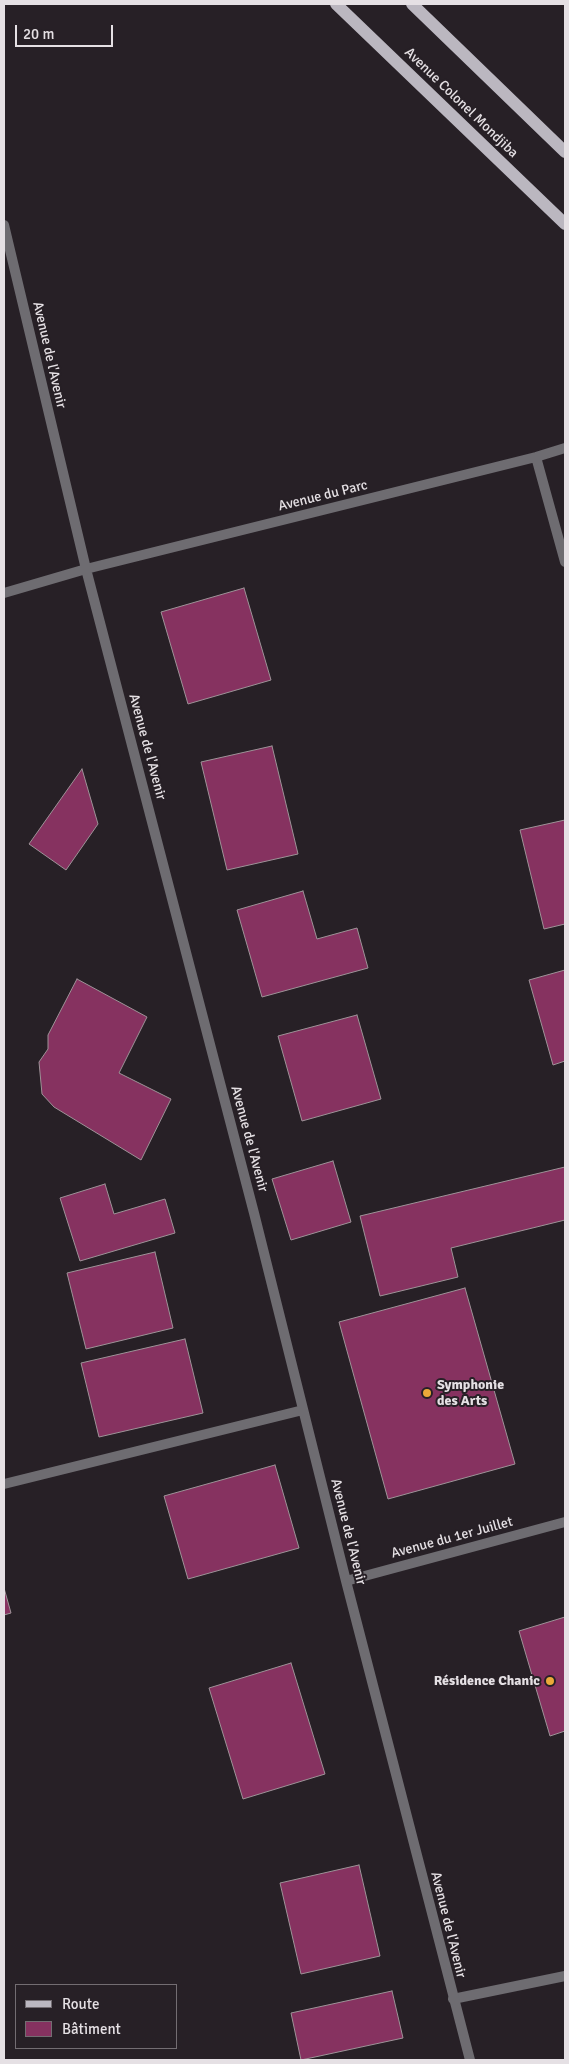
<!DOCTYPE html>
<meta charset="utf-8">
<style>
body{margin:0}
#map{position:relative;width:569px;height:2064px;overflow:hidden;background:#272026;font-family:Signika,sans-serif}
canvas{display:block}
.frame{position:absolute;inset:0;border:5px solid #e5e0e4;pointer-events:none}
.legend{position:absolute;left:15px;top:1984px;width:162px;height:65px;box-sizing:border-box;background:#272026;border:1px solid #736d72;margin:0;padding:6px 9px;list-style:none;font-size:15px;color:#e5e0e4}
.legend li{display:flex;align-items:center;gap:10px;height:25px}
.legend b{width:25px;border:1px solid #736d72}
.scale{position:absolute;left:15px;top:25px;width:98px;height:22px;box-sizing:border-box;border:2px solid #e5e0e4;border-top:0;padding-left:6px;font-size:15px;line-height:18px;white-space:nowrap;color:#e5e0e4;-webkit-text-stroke:4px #272026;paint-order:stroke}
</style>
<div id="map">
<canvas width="569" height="2064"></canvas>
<div class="frame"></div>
<ul class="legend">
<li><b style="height:6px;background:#bbb7c0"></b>Route</li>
<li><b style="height:14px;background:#863260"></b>Bâtiment</li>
</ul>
<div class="scale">20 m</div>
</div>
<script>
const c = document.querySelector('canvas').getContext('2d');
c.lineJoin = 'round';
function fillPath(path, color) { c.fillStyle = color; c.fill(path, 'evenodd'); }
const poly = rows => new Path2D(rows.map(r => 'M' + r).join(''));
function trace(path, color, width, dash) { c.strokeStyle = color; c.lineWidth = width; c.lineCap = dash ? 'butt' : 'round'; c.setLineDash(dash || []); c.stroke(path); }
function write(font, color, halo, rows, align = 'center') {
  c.font = font + ' Signika,sans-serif'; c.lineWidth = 4; c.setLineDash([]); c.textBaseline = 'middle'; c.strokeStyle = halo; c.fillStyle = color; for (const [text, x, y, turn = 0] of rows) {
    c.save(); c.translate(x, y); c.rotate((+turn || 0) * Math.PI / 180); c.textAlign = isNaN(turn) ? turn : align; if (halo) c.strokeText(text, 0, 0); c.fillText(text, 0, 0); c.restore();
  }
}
const building = poly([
 [244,588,271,680,188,704,161,612,244,588],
 [272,746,298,854,227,870,201,762,272,746],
 [82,769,98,824,66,870,29,844,82,769],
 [565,820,565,924,544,929,520,830,565,820],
 [303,891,317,939,357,928,368,968,262,997,237,910,303,891],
 [565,970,565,1061,553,1065,529,980,565,970],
 [77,979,147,1017,119,1073,171,1099,141,1160,54,1107,42,1094,39,1062,48,1049,48,1035,77,979],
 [357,1015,381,1099,302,1121,278,1036,357,1015],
 [333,1161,351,1222,291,1240,272,1179,333,1161],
 [565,1167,565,1220,451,1248,458,1277,380,1296,360,1216,565,1167],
 [105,1184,114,1214,165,1199,175,1233,80,1261,60,1198,105,1184],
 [155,1252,173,1328,86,1349,67,1273,155,1252],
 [465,1288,515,1464,388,1499,339,1322,465,1288],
 [185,1339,203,1413,99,1437,81,1363,185,1339],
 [275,1465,299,1548,188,1579,164,1496,275,1465],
 [4,1588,11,1613,4,1615,4,1588],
 [565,1617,565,1731,550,1736,519,1631,565,1617],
 [291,1663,325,1774,243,1799,209,1688,291,1663],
 [359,1865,380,1956,301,1974,280,1883,359,1865],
 [392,1991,403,2038,301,2060,291,2013,392,1991]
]);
const service = poly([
 [453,1999,565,1976]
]);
const minor = poly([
 [4,225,86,569,254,1213,346,1581,470,2060],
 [536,457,565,562],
 [4,593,86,569,536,457,565,448],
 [4,1484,303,1410],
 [346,1581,565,1522]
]);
const primary = poly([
 [336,4,565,224],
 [412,4,565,152]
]);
const markers = [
 [427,1393,5,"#eba939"],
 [550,1681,5,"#eba939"]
];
const streetNames = [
 ["Avenue Colonel Mondjiba",461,103,44],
 ["Avenue de l'Avenir",49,355,77],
 ["Avenue du Parc",323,496,-14],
 ["Avenue de l'Avenir",147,747,75],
 ["Avenue de l'Avenir",249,1139,75],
 ["Avenue de l'Avenir",348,1532,76],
 ["Avenue du 1er Juillet",452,1538,-15],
 ["Avenue de l'Avenir",448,1925,76]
];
const poiNames = [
 ["Symphonie",437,1385],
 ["des Arts",437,1401],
 ["Résidence Chanic",540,1681,"right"]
];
fillPath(building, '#863260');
trace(building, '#9e9398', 1);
trace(service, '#6e6c71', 10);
trace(minor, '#6e6c71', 10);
trace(primary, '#bbb7c0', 12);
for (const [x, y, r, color] of markers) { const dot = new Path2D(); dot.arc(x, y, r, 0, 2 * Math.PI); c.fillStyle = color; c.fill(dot); trace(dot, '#272026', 2); }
write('14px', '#e5e0e4', '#272026', streetNames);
write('bold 14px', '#e5e0e4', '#272026', poiNames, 'left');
</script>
